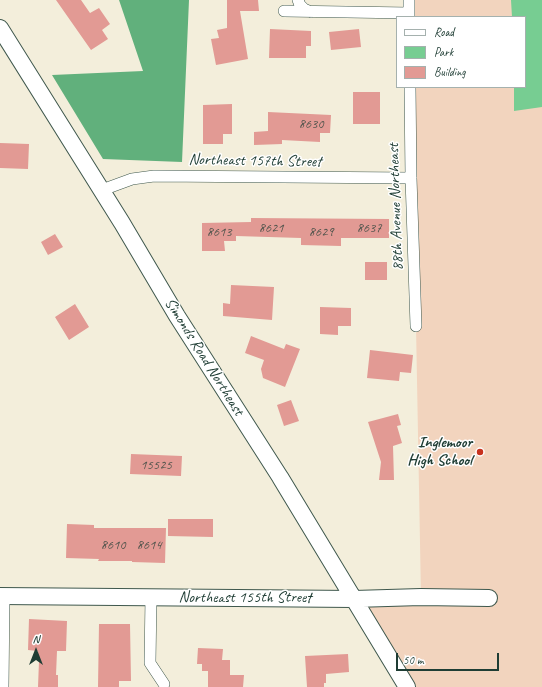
<!DOCTYPE html>
<style>
body{margin:0}
#map{position:relative;width:542px;height:687px;overflow:hidden;background:#f3eedb;font-family:Caveat,sans-serif}
canvas{display:block}
.legend{position:absolute;left:396px;top:16px;width:130px;height:72px;box-sizing:border-box;background:#fff;border:1px solid #a5b1ae;margin:0;padding:5px 7px;list-style:none;font-size:12px;color:#1f3d34}
.legend li{display:flex;align-items:center;gap:8px;height:20px}
.legend b{width:20px;border:1px solid #a5b1ae}
.north{position:absolute;left:16px;top:631px;width:40px;height:40px;-webkit-text-stroke:3px #fff;paint-order:stroke;rotate:0deg;font-size:11px;font-weight:700;line-height:16px;text-align:center;color:#1f3d34}
.north::after{content:'';display:block;margin:auto;width:14px;height:18px;background:#1f3d34;clip-path:polygon(50% 0,100% 100%,50% 72%,0 100%)}
.scale{position:absolute;left:396px;top:653px;width:103px;height:18px;box-sizing:border-box;border:2px solid #1f3d34;border-top:0;padding-left:5px;font-size:12px;line-height:14px;white-space:nowrap;color:#1f3d34;-webkit-text-stroke:3px #fff;paint-order:stroke}
</style>
<div id="map">
<canvas width="542" height="687"></canvas>
<ul class="legend">
<li><b style="height:5px;background:#fff"></b>Road</li>
<li><b style="height:11px;background:#77cd92"></b>Park</li>
<li><b style="height:11px;background:#e29a94"></b>Building</li>
</ul>
<div class="north">N</div>
<div class="scale">50 m</div>
</div>
<script>
const c = document.querySelector('canvas').getContext('2d');
c.lineJoin = 'round';
function fillPath(path, color) { c.fillStyle = color; c.fill(path, 'evenodd'); }
const poly = rows => new Path2D(rows.map(r => 'M' + r).join(''));
function trace(path, color, width, dash) { c.strokeStyle = color; c.lineWidth = width; c.lineCap = dash ? 'butt' : 'round'; c.setLineDash(dash || []); c.stroke(path); }
function write(font, color, halo, rows, align = 'center') {
  c.font = font + ' Caveat,sans-serif'; c.lineWidth = 3; c.setLineDash([]); c.textBaseline = 'middle'; c.strokeStyle = halo; c.fillStyle = color; for (const [text, x, y, turn = 0] of rows) {
    c.save(); c.translate(x, y); c.rotate((+turn || 0) * Math.PI / 180); c.textAlign = isNaN(turn) ? turn : align; if (halo) c.strokeText(text, 0, 0); c.fillText(text, 0, 0); c.restore();
  }
}
const built = poly([
 [409,0,542,0,542,687,407,687,354,599,421,597,416,326,410,87,525,87,525,17,409,17]
]);
const green = poly([
 [511,0,542,0,542,107,514,111,514,87,525,87,525,17,512,17]
]);
const forest = poly([
 [119,0,189,0,182,162,103,159,52,75,143,71]
]);
const building = poly([
 [56,0,81,0,90,13,99,8,110,24,102,30,108,39,91,50],
 [227,0,258,0,259,11,240,11,248,59,216,65,211,39,219,38,217,30,227,28],
 [270,29,311,31,311,46,306,46,306,58,269,58],
 [359,29,361,47,331,50,329,32],
 [353,92,380,92,380,124,353,124],
 [232,104,232,134,223,134,223,144,203,144,203,105],
 [268,112,331,115,330,133,320,133,320,142,282,140,282,144,254,145,254,132,268,131],
 [0,143,29,144,28,169,0,168],
 [251,218,389,219,389,238,341,238,341,246,301,245,301,238,236,236,236,241,224,241,225,251,202,251,202,223,251,222],
 [55,234,63,247,48,255,41,242],
 [365,262,387,262,387,280,365,280],
 [231,285,274,287,272,320,223,316,223,303,230,304],
 [75,304,89,327,69,340,55,317],
 [320,307,351,308,351,326,338,326,338,335,320,334],
 [251,336,284,349,286,344,300,349,285,387,263,378,261,369,264,360,245,353],
 [370,350,413,355,411,373,400,372,399,381,367,378],
 [291,400,299,421,284,426,277,405],
 [398,414,401,425,397,426,402,443,393,446,394,480,379,480,381,462,368,422],
 [131,454,182,456,181,476,130,474],
 [168,519,213,519,213,537,168,536],
 [67,524,94,525,94,528,166,528,165,563,132,562,132,561,98,561,99,559,66,558],
 [29,619,67,621,66,651,57,651,56,675,58,675,58,687,38,687,39,661,37,661,38,651,28,650],
 [99,624,130,624,131,681,119,681,119,687,98,687],
 [198,648,223,649,222,660,230,660,230,675,244,675,243,687,208,687,208,671,202,671,202,664,197,664],
 [348,654,349,672,326,674,326,683,324,683,324,687,307,687,305,656]
]);
const street = poly([
 [298,0,300,5,304,9,311,12],
 [409,0,409,17],
 [284,11,409,13],
 [410,87,411,178,416,326],
 [102,190,132,179,154,176,411,178],
 [151,597,150,663,164,684],
 [3,687,4,596]
]);
const secondary = poly([
 [0,28,122,223,177,316,280,477,407,687],
 [0,596,354,599,421,597,489,598]
]);
const markers = [
 [480,452,4,"#c8321e"]
];
const numberNames = [
 ["8630",311,124],
 ["8621",271,228],
 ["8637",369,228],
 ["8613",219,232],
 ["8629",321,232],
 ["15525",156,465],
 ["8610",113,545],
 ["8614",149,545]
];
const streetNames = [
 ["Northeast 157th Street",255,161,1],
 ["88th Avenue Northeast",396,207,-92],
 ["Simonds Road Northeast",204,357,58],
 ["Northeast 155th Street",245,598]
];
const poiNames = [
 ["Inglemoor",472,443],
 ["High School",472,461]
];
fillPath(built, '#f2d4be');
fillPath(green, '#77cd92');
fillPath(forest, '#61b07c');
fillPath(building, '#e29a94');
trace(street, '#3f584d', 12);
trace(secondary, '#3f584d', 18);
trace(street, '#fff', 11);
trace(secondary, '#fff', 16);
for (const [x, y, r, color] of markers) { const dot = new Path2D(); dot.arc(x, y, r, 0, 2 * Math.PI); c.fillStyle = color; c.fill(dot); trace(dot, '#fff', 1.5); }
write('14px', '#50544c', null, numberNames);
write('16px', '#1f3d34', '#fff', streetNames);
write('bold 16px', '#1f3d34', '#fff', poiNames, 'right');
</script>
